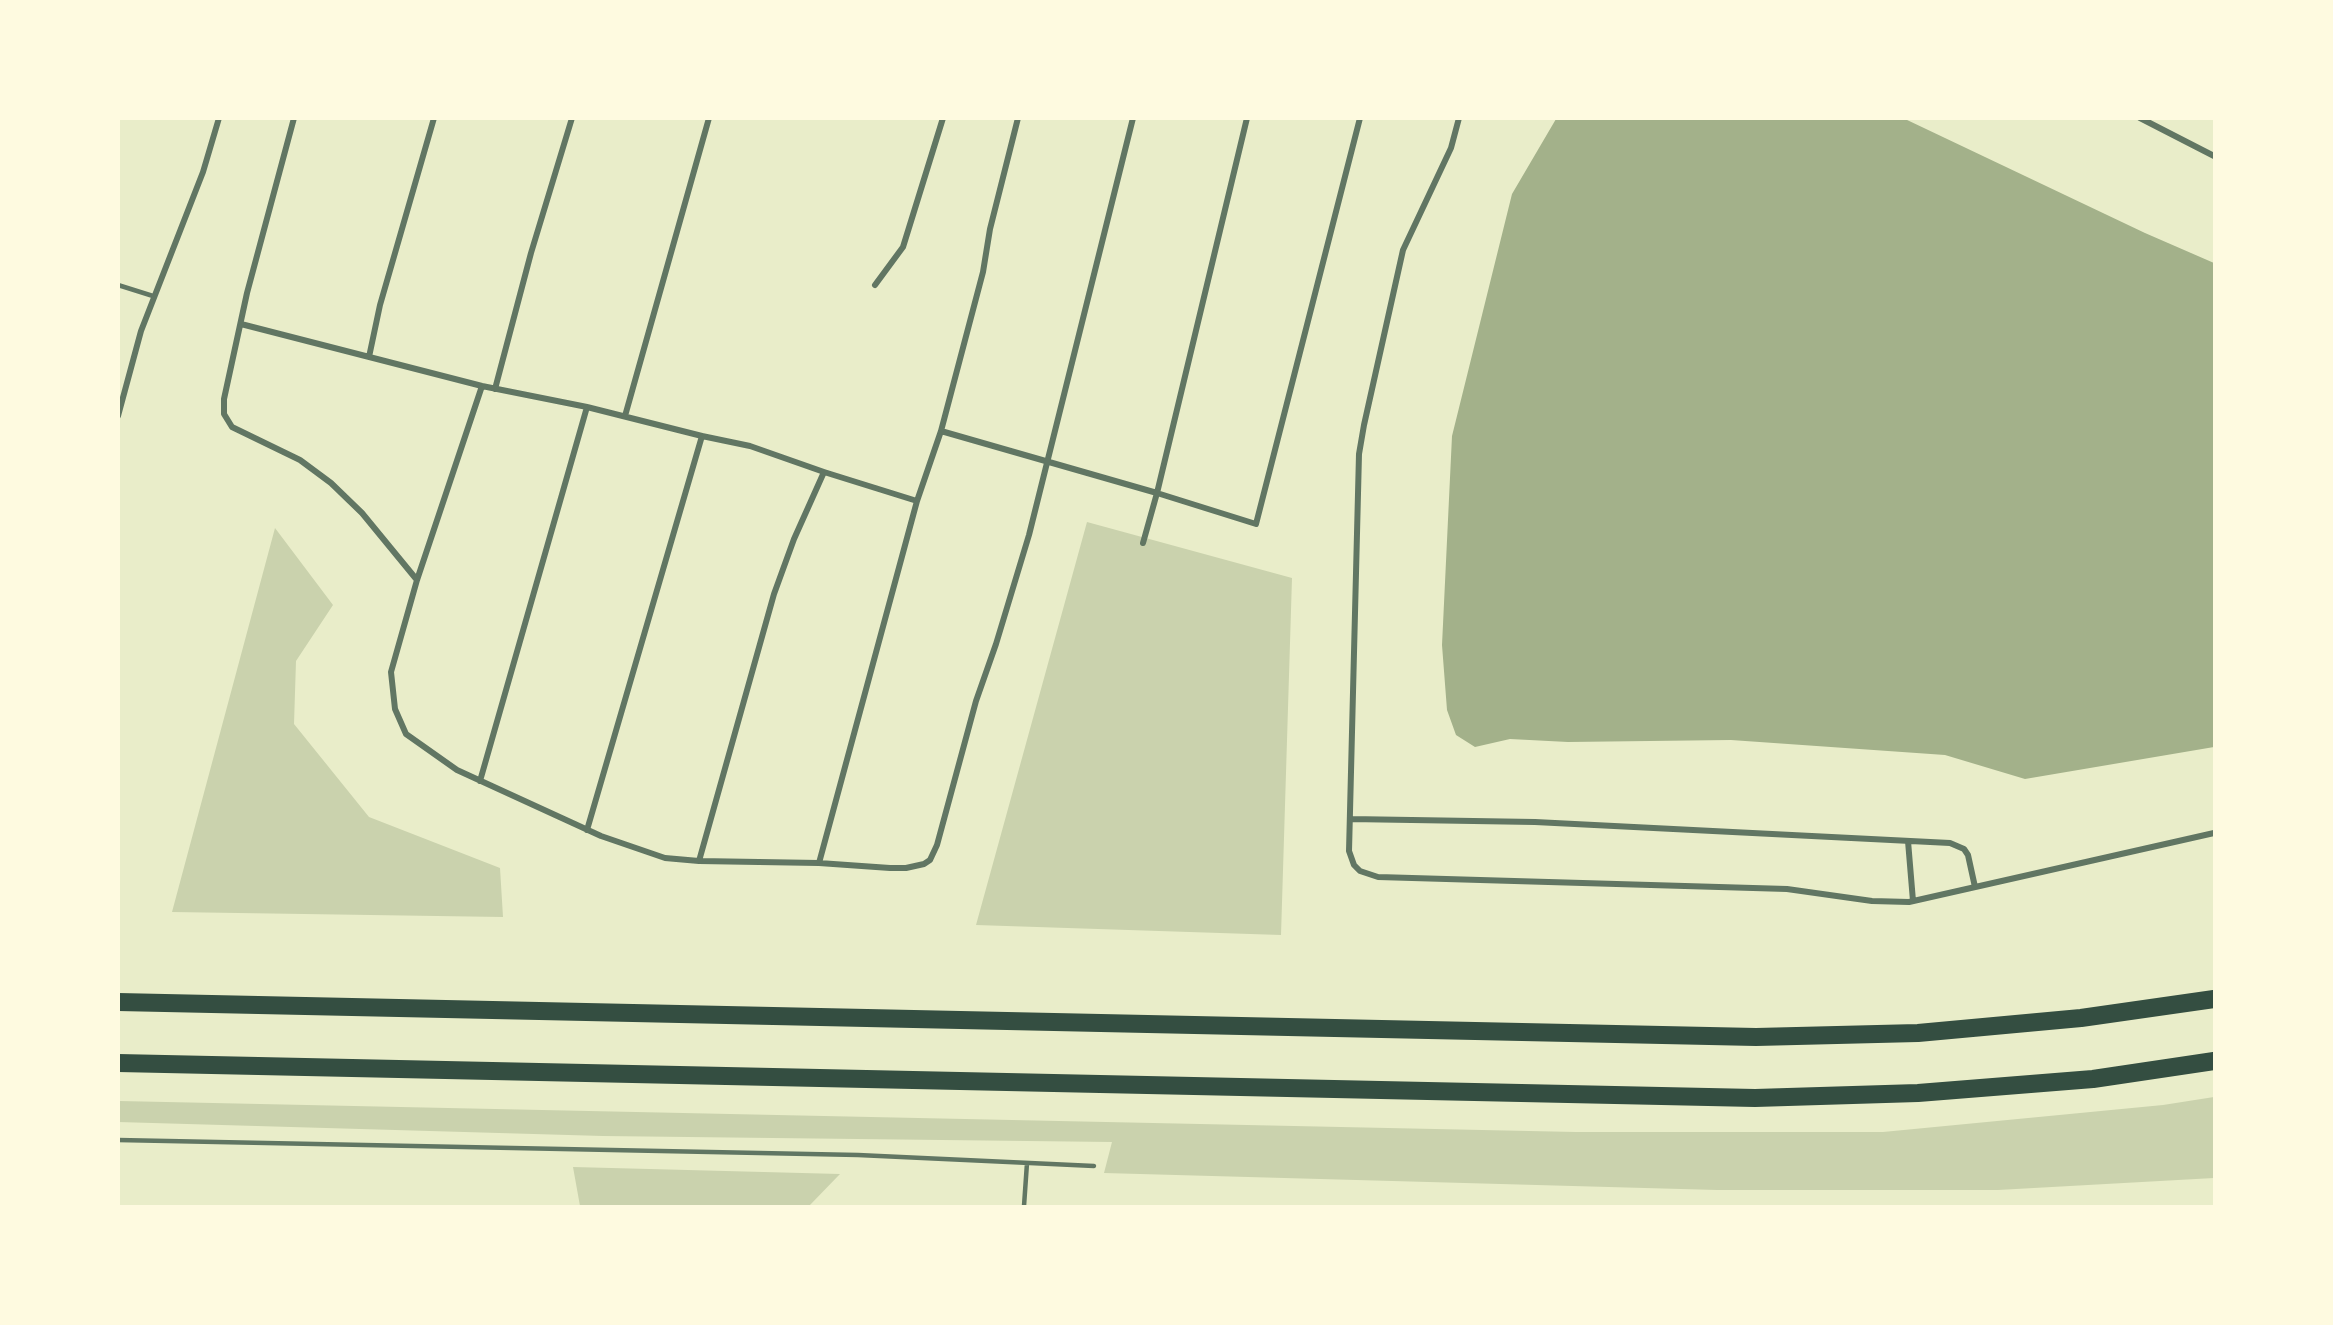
<!DOCTYPE html>
<style>
body{margin:0}
#map{position:relative;width:2333px;height:1325px;overflow:hidden;background:#e9edc9;font-family:Helvetica,sans-serif}
canvas{display:block}
.frame{position:absolute;inset:0;border:120px solid #fefae0;pointer-events:none}
</style>
<div id="map">
<canvas width="2333" height="1325"></canvas>
<div class="frame"></div>
</div>
<script>
const c = document.querySelector('canvas').getContext('2d');
c.lineJoin = 'round';
function fillPath(path, color) { c.fillStyle = color; c.fill(path, 'evenodd'); }
const poly = rows => new Path2D(rows.map(r => 'M' + r).join(''));
function trace(path, color, width, dash) { c.strokeStyle = color; c.lineWidth = width; c.lineCap = dash ? 'butt' : 'round'; c.setLineDash(dash || []); c.stroke(path); }
const green = poly([
 [1087,522,1292,578,1281,935,976,925],
 [275,528,333,605,296,661,294,724,369,817,500,868,503,917,172,912],
 [2214,1097,2214,1178,1998,1190,1717,1190,1104,1173,1112,1142,603,1136,118,1122,119,1101,1576,1132,1883,1132,2163,1105],
 [573,1167,840,1174,809,1206,580,1206]
]);
const water = poly([
 [1556,119,1905,119,2145,233,2214,263,2214,747,2025,779,1945,755,1731,740,1568,742,1510,739,1475,747,1456,735,1447,710,1442,645,1452,436,1512,194]
]);
const service = poly([
 [118,285,153,296],
 [118,1140,858,1155,1094,1166],
 [1024,1206,1027,1163]
]);
const minor = poly([
 [294,118,247,293,224,399,224,414,232,427,300,460,331,483,362,513,417,580],
 [1459,118,1451,148,1403,250,1364,425,1359,454,1349,851,1354,865,1360,871,1378,877,1787,889,1872,901,1909,902,2214,833],
 [2140,118,2214,156],
 [875,285,903,247,943,118],
 [241,324,482,386,587,407,702,436,750,446,824,472,917,501],
 [369,357,380,305,434,118],
 [482,386,417,580,391,672,395,709,406,734,457,770,601,836,665,858,699,861,819,863,890,868,906,868,924,864,930,860,937,845,976,701,996,644,1029,535,1133,118],
 [495,389,531,253,572,118],
 [118,416,141,331,203,172,219,118],
 [625,416,709,118],
 [941,431,1157,493,1256,524,1360,118],
 [1143,543,1157,493,1247,118],
 [480,781,587,407],
 [1350,819,1535,822,1950,843,1964,849,1968,855,1975,887],
 [587,830,702,436],
 [1908,841,1913,901],
 [699,861,774,594,794,539,824,472],
 [819,863,917,501,941,431,983,272,990,229,1018,118]
]);
const motorway = poly([
 [118,1002,1756,1037,1918,1033,2081,1018,2214,999],
 [118,1063,1755,1098,1918,1093,2093,1079,2214,1061]
]);
fillPath(green, '#cad2ad');
fillPath(water, '#a3b18a');
trace(service, '#617663', 4.5);
trace(minor, '#617663', 6);
trace(motorway, '#344e41', 18);
</script>
